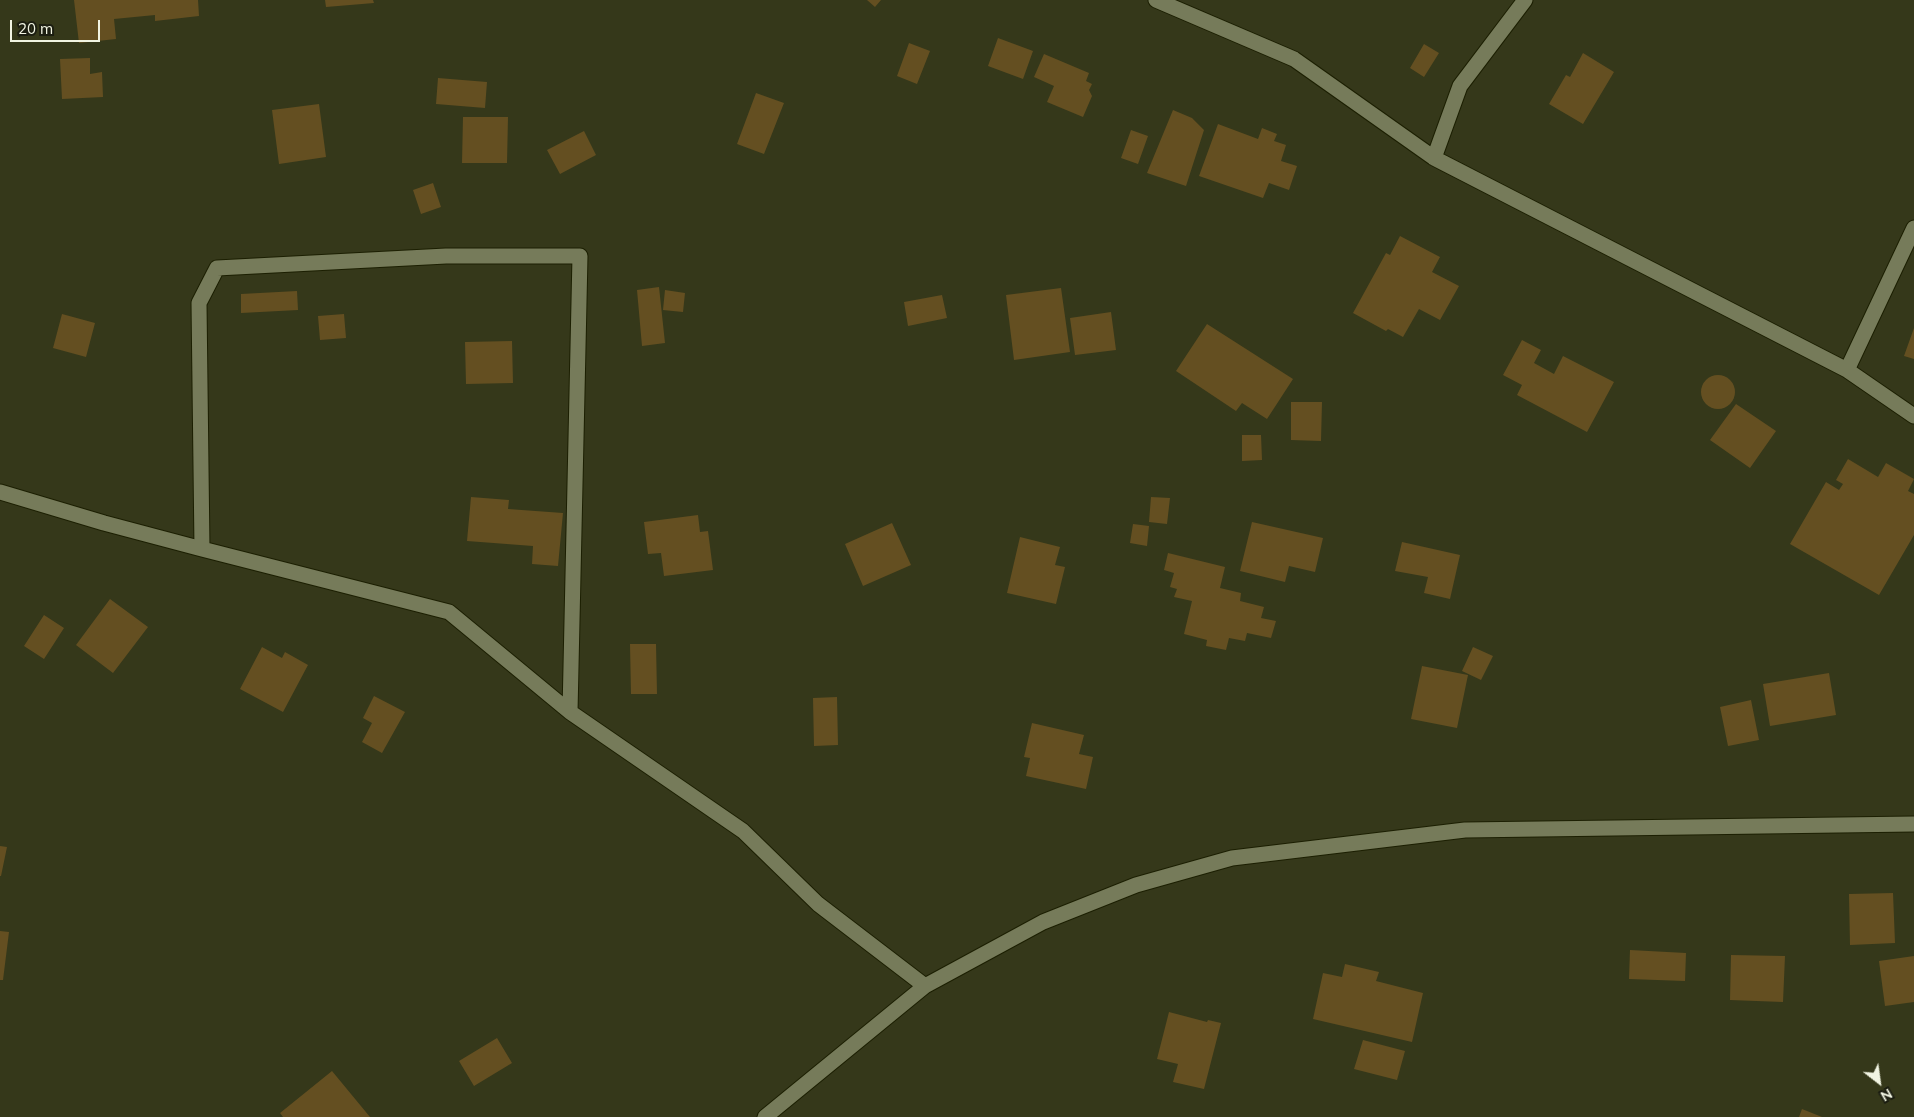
<!DOCTYPE html>
<style>
body{margin:0}
#map{position:relative;width:1914px;height:1117px;overflow:hidden;background:#35381a;font-family:Mulish,sans-serif}
canvas{display:block}
.north{position:absolute;left:1854px;top:1057px;width:50px;height:50px;-webkit-text-stroke:4px #1c1e11;paint-order:stroke;rotate:150deg;font-size:14px;font-weight:700;line-height:20px;text-align:center;color:#f1f4e2}
.north::after{content:'';display:block;margin:auto;width:18px;height:22px;background:#f1f4e2;clip-path:polygon(50% 0,100% 100%,50% 72%,0 100%)}
.scale{position:absolute;left:10px;top:20px;width:90px;height:22px;box-sizing:border-box;border:2px solid #f1f4e2;border-top:0;padding-left:6px;font-size:15px;line-height:18px;white-space:nowrap;color:#f1f4e2;-webkit-text-stroke:4px #1c1e11;paint-order:stroke}
</style>
<div id="map">
<canvas width="1914" height="1117"></canvas>
<div class="north">N</div>
<div class="scale">20 m</div>
</div>
<script>
const c = document.querySelector('canvas').getContext('2d');
c.lineJoin = 'round';
function fillPath(path, color) { c.fillStyle = color; c.fill(path, 'evenodd'); }
const poly = rows => new Path2D(rows.map(r => 'M' + r).join(''));
function trace(path, color, width, dash) { c.strokeStyle = color; c.lineWidth = width; c.lineCap = dash ? 'butt' : 'round'; c.setLineDash(dash || []); c.stroke(path); }
const building = poly([
 [74,0,198,0,199,16,155,21,155,15,114,19,116,39,79,43],
 [325,0,373,0,374,3,326,7],
 [867,0,881,0,875,7],
 [998,38,1033,51,1023,79,988,66],
 [909,43,930,51,917,84,897,76],
 [1424,44,1439,53,1424,77,1410,68],
 [1583,53,1614,72,1583,124,1549,104,1566,75,1570,77],
 [1044,54,1089,73,1086,81,1092,84,1089,90,1092,96,1083,117,1047,102,1054,86,1034,77],
 [90,58,90,74,102,72,103,97,62,99,60,59],
 [438,78,487,82,485,108,436,104],
 [756,93,784,103,764,154,737,144],
 [319,104,326,157,279,164,272,110],
 [1173,110,1192,118,1204,130,1186,186,1147,173],
 [463,117,508,117,507,163,462,163],
 [1218,124,1258,139,1262,128,1277,134,1274,141,1286,145,1281,161,1297,166,1289,190,1269,183,1263,198,1199,176],
 [1131,130,1148,136,1138,164,1121,158],
 [584,131,596,155,560,174,547,150],
 [433,183,441,207,421,214,413,190],
 [1400,236,1440,257,1432,272,1459,286,1440,320,1419,309,1403,337,1388,329,1386,331,1353,313,1386,253,1390,255],
 [659,287,665,343,642,346,637,290],
 [1061,288,1070,352,1014,360,1006,295],
 [665,290,685,293,683,312,663,310],
 [297,291,298,310,241,313,241,294],
 [942,295,947,318,908,326,904,302],
 [1111,312,1116,350,1075,355,1070,318],
 [62,314,95,323,86,357,53,348],
 [344,314,346,338,320,340,318,316],
 [1207,324,1293,379,1267,419,1242,403,1236,411,1176,371],
 [1914,328,1914,359,1904,356],
 [1522,340,1541,350,1534,363,1554,374,1563,356,1614,382,1587,432,1517,395,1522,385,1503,375],
 [512,341,513,383,466,384,465,342],
 '1701 392a17 17 0 1 1 34 0a17 17 0 1 1-34 0Z',
 [1291,402,1322,402,1321,441,1291,440],
 [1736,404,1776,431,1750,468,1710,440],
 [1242,435,1261,435,1262,460,1242,461],
 [1848,459,1878,477,1886,463,1914,479,1908,491,1914,494,1914,535,1879,595,1790,544,1826,482,1839,490,1843,484,1836,480],
 [471,497,509,500,508,509,563,513,558,566,532,564,533,546,467,541],
 [1151,497,1170,498,1167,524,1149,522],
 [698,515,700,532,708,531,713,570,664,576,661,553,648,554,644,522],
 [1252,522,1323,538,1315,572,1289,566,1285,582,1240,571],
 [892,523,911,565,863,586,845,544],
 [1133,524,1149,526,1147,546,1130,543],
 [1020,537,1060,547,1055,565,1065,567,1056,604,1007,593],
 [1402,542,1460,555,1450,599,1424,593,1428,577,1395,571],
 [1168,553,1225,567,1220,588,1241,593,1240,601,1264,607,1261,618,1276,621,1271,638,1247,633,1245,641,1229,638,1226,650,1206,646,1207,640,1184,634,1192,601,1174,597,1177,589,1170,587,1174,573,1164,570],
 [110,599,148,627,113,673,76,645],
 [44,615,64,628,44,659,24,646],
 [630,644,656,644,657,694,631,694],
 [262,647,282,658,285,652,308,665,283,712,240,689],
 [1473,647,1493,656,1481,680,1462,671],
 [1422,666,1468,675,1457,728,1411,719],
 [1829,673,1836,715,1770,726,1763,684],
 [374,696,405,712,382,753,362,742,372,723,363,718],
 [837,697,838,745,814,746,813,698],
 [1751,700,1759,740,1728,746,1720,707],
 [1032,723,1084,735,1079,754,1093,757,1086,789,1026,776,1030,758,1024,757],
 [0,846,7,847,1,876,0,876],
 [1893,893,1895,943,1850,945,1849,894],
 [0,931,9,932,3,980,0,980],
 [1630,950,1686,953,1685,981,1629,979],
 [1731,955,1785,956,1783,1002,1730,1000],
 [1914,956,1914,1002,1885,1006,1879,961],
 [1345,964,1379,972,1376,981,1423,993,1412,1042,1313,1019,1323,973,1342,977],
 [1169,1012,1207,1022,1208,1020,1221,1023,1204,1089,1173,1082,1178,1064,1157,1059],
 [497,1038,512,1063,474,1086,459,1061],
 [1363,1040,1405,1051,1397,1080,1354,1069],
 [332,1071,370,1117,283,1117,280,1113],
 [1802,1109,1822,1117,1799,1117]
]);
const minor = poly([
 [1156,0,1294,59,1434,158,1847,370,1914,416],
 [1434,158,1460,86,1525,0],
 [1847,370,1914,228],
 [0,492,104,523,202,549,449,612,570,712,743,831,818,904,925,986],
 [202,549,199,303,217,268,446,256,580,256,570,712],
 [765,1117,925,986,1043,922,1136,885,1232,858,1465,830,1914,824]
]);
fillPath(building, '#644f21');
trace(minor, '#1c1f02', 17);
trace(minor, '#767b5a', 15);
</script>
